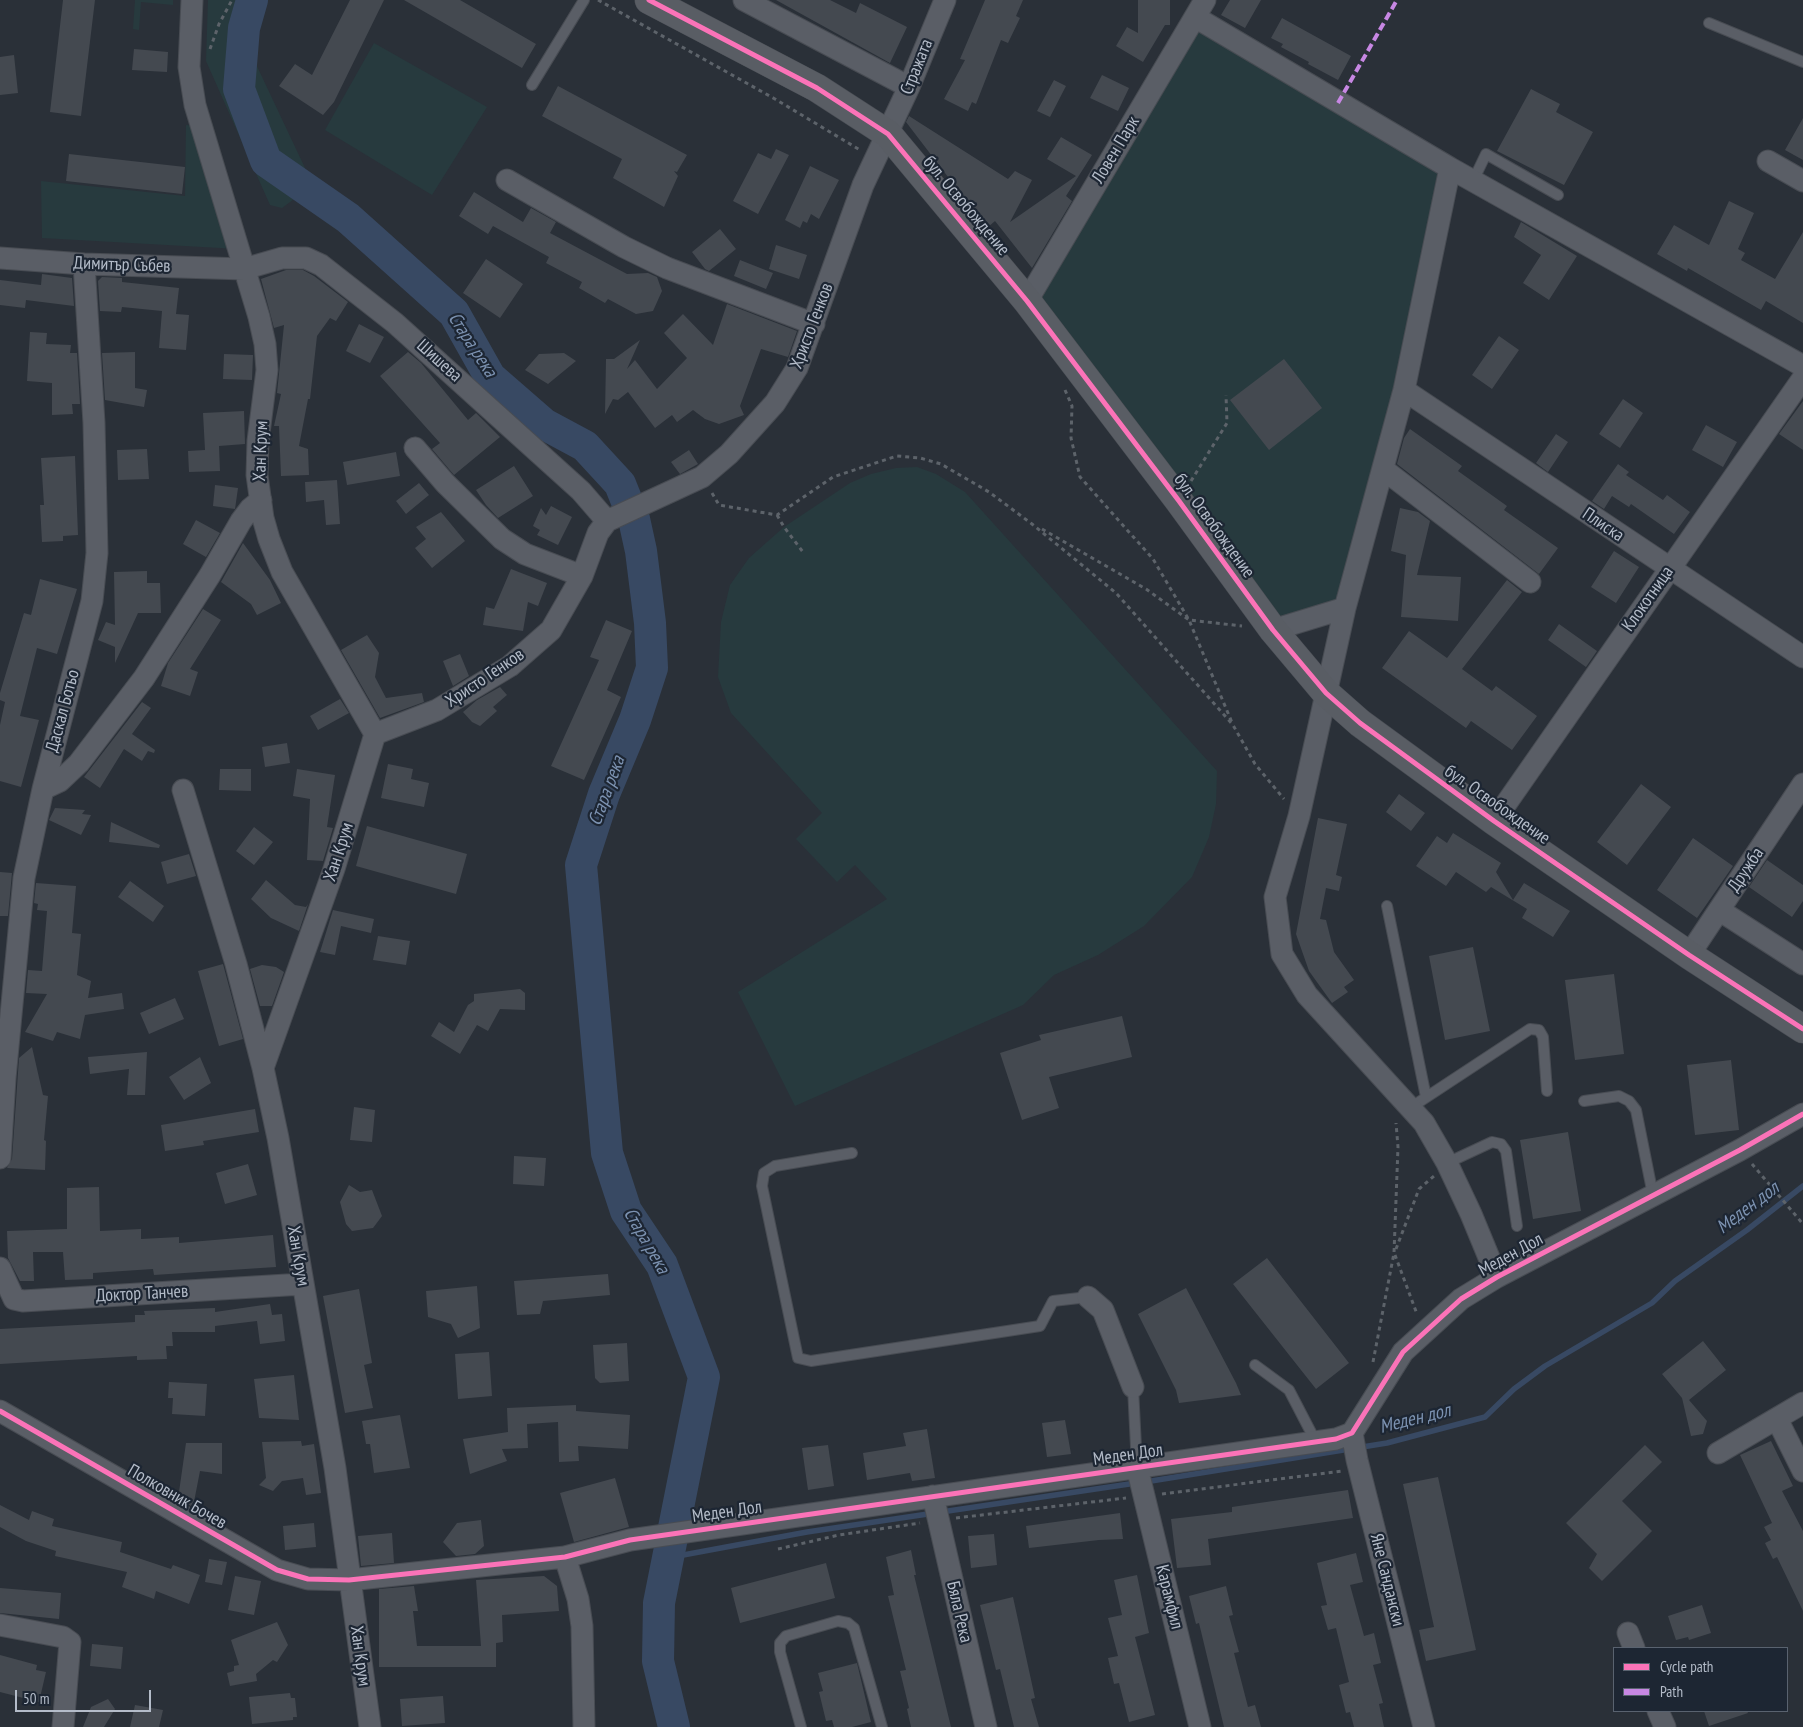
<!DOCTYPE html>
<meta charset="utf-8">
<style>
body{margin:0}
#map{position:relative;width:1803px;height:1727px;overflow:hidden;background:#2a3038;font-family:"PT Sans Narrow",sans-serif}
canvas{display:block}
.legend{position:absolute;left:1613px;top:1647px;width:175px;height:65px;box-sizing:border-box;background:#1d2633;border:1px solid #59626f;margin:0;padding:6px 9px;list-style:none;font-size:15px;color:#b4bcc9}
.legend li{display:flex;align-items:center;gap:10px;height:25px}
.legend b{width:25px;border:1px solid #59626f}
.scale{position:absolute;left:15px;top:1690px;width:136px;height:22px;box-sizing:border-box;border:2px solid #b4bcc9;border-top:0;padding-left:6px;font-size:15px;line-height:18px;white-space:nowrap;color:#b4bcc9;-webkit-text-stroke:4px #1d2633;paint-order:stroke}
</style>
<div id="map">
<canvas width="1803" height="1727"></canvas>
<ul class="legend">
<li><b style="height:6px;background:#fb73b8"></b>Cycle path</li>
<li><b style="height:6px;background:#c787e3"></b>Path</li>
</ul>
<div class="scale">50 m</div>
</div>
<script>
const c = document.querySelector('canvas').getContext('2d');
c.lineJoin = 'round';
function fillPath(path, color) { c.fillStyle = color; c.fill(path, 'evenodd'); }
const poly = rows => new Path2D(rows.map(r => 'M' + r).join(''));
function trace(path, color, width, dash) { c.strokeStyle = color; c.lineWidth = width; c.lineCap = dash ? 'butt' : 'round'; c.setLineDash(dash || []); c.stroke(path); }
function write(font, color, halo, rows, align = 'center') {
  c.font = font + ' "PT Sans Narrow",sans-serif'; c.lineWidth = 4.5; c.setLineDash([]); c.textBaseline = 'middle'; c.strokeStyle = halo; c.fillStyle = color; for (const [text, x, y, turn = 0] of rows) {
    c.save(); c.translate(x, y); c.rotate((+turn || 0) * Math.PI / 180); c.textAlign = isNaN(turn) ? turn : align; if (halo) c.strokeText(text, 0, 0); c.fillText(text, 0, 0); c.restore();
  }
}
const green = poly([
 [135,0,173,0,173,5,141,2,139,30,133,29],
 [208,0,266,0,254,31,255,62,313,185,282,208,270,205,206,61],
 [1195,17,1450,168,1345,608,1273,630,1027,301],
 [374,43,487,107,432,195,325,130],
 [186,125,202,126,238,249,42,238,41,181,185,196],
 [917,467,936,474,965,492,1217,771,1216,804,1209,837,1192,877,1144,926,1098,955,1054,975,1023,1005,795,1106,738,992,887,899,855,865,837,882,796,839,822,813,731,713,718,677,721,622,730,585,749,558,784,527,850,483,871,474,896,468]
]);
const stream = poly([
 [1145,1482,1387,1443,1485,1417,1514,1389,1545,1366,1652,1303,1675,1281,1747,1230,1803,1186],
 [667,1558,807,1532,1136,1483]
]);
const river = poly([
 [252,0,244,28,239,89,266,161,348,218,454,313,490,377,544,424,585,446,620,484,634,519,641,551,650,623,652,668,635,720,604,794,581,865,607,1153,626,1211,662,1265,704,1377,659,1603,658,1661,674,1727]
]);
const building = poly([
 [63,0,95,0,81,116,50,112],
 [350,0,384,0,334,102,323,115,279,86,295,64,312,75],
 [404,0,460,0,536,44,522,68],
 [776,0,830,0,856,13,860,3,907,27,890,63],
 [985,0,1023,0,1016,16,1020,18,1008,43,1001,40,976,104,972,102,968,111,944,99,965,60,960,59],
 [1138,0,1170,0,1170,25,1165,25,1143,62,1116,46,1127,27,1138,33],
 [1230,0,1261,0,1245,28,1221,15],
 [1282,18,1351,56,1338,80,1308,64,1309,62,1281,47,1283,44,1271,38],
 [134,49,168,52,167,72,132,70],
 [14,55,18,93,0,95,0,57],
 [1102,75,1129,88,1118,111,1090,98],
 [1054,80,1066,86,1050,117,1037,111],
 [558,86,687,155,677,172,674,171,678,176,664,207,613,178,622,159,542,116],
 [1531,89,1560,104,1556,112,1593,132,1564,185,1497,151],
 [909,116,1008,179,1015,171,1032,180,1010,222,1076,176,1047,159,1061,137,1092,155,1066,196,1072,201,1032,268,995,221,987,228,906,122],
 [1803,118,1803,160,1785,150],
 [776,149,789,155,758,214,733,201,758,153,771,159],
 [69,154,185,167,182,194,66,181],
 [810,166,839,180,819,219,811,214,807,223,803,221,800,228,785,220],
 [474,192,523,222,531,208,556,222,550,233,627,274,648,273,657,277,662,291,653,311,636,314,608,299,605,303,579,288,582,282,546,263,549,257,493,226,488,234,459,216],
 [1729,201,1754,213,1738,249,1745,253,1741,260,1775,279,1803,232,1803,323,1766,301,1761,310,1688,268,1687,271,1657,254,1674,225,1709,245],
 [1521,222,1577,256,1549,300,1523,283,1541,255,1514,237],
 [720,229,736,249,709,271,705,269,692,252],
 [776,245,807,255,799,279,769,269],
 [486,259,523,284,500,318,463,293],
 [740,260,773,273,766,289,734,276],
 [286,270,303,270,314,276,348,302,336,321,330,318,317,336,310,399,308,399,299,446,308,449,309,475,281,476,279,426,274,426,281,394,277,393,284,325,274,328,261,279],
 [42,274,72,278,74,306,26,300,25,308,0,305,0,280,41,285],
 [102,277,122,278,122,282,179,288,176,314,189,315,186,350,159,348,162,311,122,307,121,312,100,311,98,281],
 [727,304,797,331,788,357,761,349,740,406,744,415,719,424,705,419,693,410,677,422,672,415,655,428,628,392,618,400,613,399,605,414,606,359,614,359,640,340,627,369,635,360,657,389,687,358,664,333,683,314,713,345],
 [359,324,384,337,370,363,346,351],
 [30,332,47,333,46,344,71,345,70,353,77,353,80,404,72,404,73,414,52,415,52,383,27,381],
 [1499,336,1519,350,1492,389,1472,375],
 [135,352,135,388,147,390,144,407,105,400,102,353],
 [408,352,421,363,468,420,476,413,500,437,454,475,432,449,440,443,380,376],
 [564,353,576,361,548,384,525,370,539,354],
 [224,354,253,355,252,380,223,379],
 [1284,359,1322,408,1269,450,1230,400],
 [1623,399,1643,413,1620,448,1599,434],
 [1803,401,1803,450,1779,434],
 [244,411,245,444,219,446,220,471,189,472,188,451,205,450,203,413],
 [1706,425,1737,442,1723,467,1692,450],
 [1410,429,1462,466,1458,471,1507,506,1504,510,1558,548,1539,574,1397,464,1404,438],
 [1556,434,1568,442,1548,472,1536,463],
 [147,449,149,479,118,480,117,450],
 [689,450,698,464,680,474,671,462],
 [396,452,400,476,347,485,343,462],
 [75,456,78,535,63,536,63,541,42,542,40,505,44,505,41,458],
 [1618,464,1629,472,1626,475,1663,500,1667,495,1690,512,1674,534,1631,504,1629,507,1612,496,1604,509,1592,501],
 [514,466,533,496,498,518,486,505,476,490],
 [337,480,340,524,326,525,324,500,306,502,305,482],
 [419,483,429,495,406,514,396,501],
 [215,485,238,488,235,509,213,506],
 [551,506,572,517,558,545,537,535,540,530,533,526,541,508,546,515],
 [1400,508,1418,512,1430,521,1417,575,1461,577,1458,621,1401,617,1406,555,1391,551],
 [441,512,465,541,432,568,415,548,426,539,416,527],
 [196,520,220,533,206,557,183,544],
 [243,543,270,580,281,603,257,615,251,604,221,582],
 [1614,551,1639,567,1616,603,1591,587],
 [511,569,547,583,538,606,528,602,523,631,483,625,486,607,494,609],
 [147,571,147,583,160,583,161,613,138,613,115,663,115,647,98,640,106,622,115,625,114,572],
 [40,579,77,589,57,654,37,648,20,716,39,720,21,787,0,781,0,725,5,702,0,700,0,693,24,613,31,615],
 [1507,580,1522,592,1462,669,1492,691,1496,686,1537,716,1512,750,1471,721,1466,728,1382,668,1409,631,1447,658],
 [203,609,221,620,190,669,198,672,190,696,161,686,168,663],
 [606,620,632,631,607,690,621,697,584,780,551,766,599,660,590,657],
 [1559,624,1597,651,1586,667,1548,640],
 [367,635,379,653,375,677,386,698,422,693,424,702,380,718,341,650],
 [460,654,469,676,453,686,443,661],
 [500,687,507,695,493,707,497,711,480,726,472,722,463,712,477,700],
 [340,699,349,713,318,730,310,716],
 [142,702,151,708,132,734,155,750,154,753,148,751,142,761,124,749,100,788,84,777],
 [287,743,290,763,265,767,262,747],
 [388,764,413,769,411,779,429,783,424,807,381,798],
 [220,769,251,769,251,791,219,790],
 [297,769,335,775,327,827,333,828,323,861,307,860,310,799,293,796],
 [1641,784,1671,807,1627,865,1597,842],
 [1399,794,1425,813,1411,831,1386,812],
 [55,808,85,810,82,814,91,815,81,835,49,820],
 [1318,818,1347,824,1336,875,1342,877,1339,891,1326,888,1320,919,1326,920,1334,952,1354,980,1344,987,1348,992,1332,1003,1309,971,1296,934],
 [111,822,160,845,159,848,109,842],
 [367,826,467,854,456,894,356,866],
 [254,827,273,842,254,865,236,851],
 [1453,833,1501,863,1496,872,1513,900,1524,883,1570,911,1553,937,1522,918,1527,909,1491,887,1486,892,1456,872,1446,886,1416,866,1437,836,1447,843],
 [1693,838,1733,866,1697,918,1657,890],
 [189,854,196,876,167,884,161,862],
 [1767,860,1803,885,1803,901,1792,917,1749,887],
 [0,872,12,873,8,916,0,916],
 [266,880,295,905,306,907,308,904,299,931,271,918,251,899],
 [130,881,164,906,153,922,118,897],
 [36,883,76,886,72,933,81,934,77,975,91,981,88,998,122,993,124,1009,85,1015,80,1039,57,1032,53,1041,25,1032,47,994,26,993,28,970,42,971,47,911,37,910,38,904,34,903],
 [333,910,374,919,371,933,341,926,335,955,320,952],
 [378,936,410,941,406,965,373,960],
 [1473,947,1490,1031,1445,1040,1429,956],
 [223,964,243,1039,219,1046,198,971],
 [262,965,276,967,284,972,272,1006,260,1006,250,969],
 [1614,974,1624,1054,1575,1060,1565,980],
 [520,989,525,993,525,1010,500,1009,488,1031,477,1025,460,1054,431,1036,439,1022,454,1032,468,1005,474,1001,474,994],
 [175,998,184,1019,149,1034,140,1013],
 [1122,1016,1132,1057,1049,1077,1059,1108,1022,1120,1000,1053,1041,1040,1039,1035],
 [32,1047,43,1095,48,1096,44,1140,46,1141,45,1170,7,1168,12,1159,19,1058],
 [147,1052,145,1095,127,1095,129,1069,90,1074,88,1057],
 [200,1057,211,1083,184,1100,169,1077],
 [1731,1060,1739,1130,1695,1135,1687,1065],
 [354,1107,375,1110,372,1142,350,1140],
 [255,1109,259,1132,203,1141,204,1145,165,1151,161,1125],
 [1568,1132,1581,1211,1533,1219,1520,1140],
 [514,1156,546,1158,544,1186,513,1184],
 [248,1164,257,1195,225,1204,216,1173],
 [349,1185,360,1192,372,1190,382,1216,373,1228,352,1231,346,1224,340,1202],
 [99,1187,100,1231,141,1229,141,1239,179,1237,179,1243,273,1235,276,1267,154,1275,153,1269,93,1273,93,1279,65,1280,63,1252,33,1252,34,1281,20,1281,8,1258,7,1231,67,1229,67,1188],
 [1267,1258,1349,1363,1316,1389,1233,1284],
 [608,1274,610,1295,543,1301,540,1314,517,1315,514,1281],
 [477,1286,480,1328,458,1338,451,1324,428,1317,426,1291],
 [1186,1288,1236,1383,1241,1395,1179,1403,1176,1390,1138,1314],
 [359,1289,372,1363,364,1365,373,1408,345,1413,323,1296],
 [270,1304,272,1315,282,1314,285,1341,260,1344,257,1321,215,1326,215,1332,172,1332,173,1346,166,1346,167,1359,137,1360,137,1356,0,1364,0,1329,135,1322,135,1315,145,1315,144,1311,215,1308,215,1312],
 [1703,1341,1726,1370,1689,1400,1707,1421,1703,1434,1691,1436,1682,1398,1662,1374],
 [627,1343,629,1381,600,1383,595,1378,593,1345],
 [489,1352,492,1396,458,1399,455,1354],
 [294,1375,299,1420,259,1418,254,1379],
 [169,1382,207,1384,205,1416,172,1414,173,1398,168,1398],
 [576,1405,576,1411,630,1415,628,1449,578,1446,579,1461,559,1462,558,1422,527,1424,528,1448,502,1449,507,1461,470,1474,463,1439,508,1432,507,1408],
 [400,1415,410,1468,374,1473,370,1444,366,1444,362,1421],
 [1065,1420,1071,1454,1047,1457,1042,1423],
 [927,1429,935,1478,912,1481,910,1473,867,1480,863,1453,906,1446,903,1433],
 [301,1441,302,1446,314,1444,321,1493,306,1495,303,1478,282,1481,273,1491,259,1485,266,1478,262,1442],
 [1771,1441,1793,1486,1782,1491,1803,1531,1803,1611,1777,1557,1773,1559,1765,1543,1771,1540,1764,1527,1772,1523,1740,1455],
 [186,1443,222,1443,222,1474,200,1471,193,1507,178,1499],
 [828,1445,834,1486,808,1490,802,1448],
 [1645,1445,1662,1462,1622,1501,1652,1531,1602,1581,1589,1568,1597,1554,1566,1523],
 [1438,1477,1476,1650,1426,1661,1419,1630,1434,1627,1403,1484],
 [615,1478,629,1527,574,1542,560,1493],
 [1348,1490,1353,1518,1208,1539,1211,1565,1177,1568,1171,1519,1232,1512,1232,1507],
 [0,1505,29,1520,32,1511,54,1519,52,1526,122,1542,120,1552,171,1569,173,1565,200,1575,189,1604,156,1591,154,1599,122,1587,127,1572,55,1556,56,1551,26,1541,0,1527],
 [1120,1513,1123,1539,1099,1540,1029,1548,1026,1526],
 [481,1520,484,1546,475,1554,456,1556,443,1542,457,1523],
 [314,1523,316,1547,285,1550,283,1526],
 [392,1533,394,1563,361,1566,358,1536],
 [994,1534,997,1565,971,1568,968,1536],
 [911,1550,916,1575,914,1575,951,1727,911,1727,907,1709,909,1708,900,1671,906,1670,888,1596,894,1595,886,1557],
 [1356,1553,1363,1582,1350,1585,1364,1636,1374,1633,1381,1663,1373,1665,1383,1703,1379,1704,1384,1727,1354,1727,1350,1712,1346,1713,1339,1685,1349,1682,1336,1628,1328,1630,1321,1606,1327,1605,1317,1563],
 [209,1559,227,1562,222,1585,205,1582],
 [826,1563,835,1598,740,1623,731,1588],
 [1137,1575,1149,1633,1135,1637,1155,1715,1129,1722,1119,1683,1114,1684,1108,1658,1118,1656,1108,1618,1122,1615,1114,1580],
 [235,1576,261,1581,254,1615,228,1610],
 [544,1576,557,1586,559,1611,502,1615,503,1642,496,1643,496,1667,379,1667,379,1589,414,1586,418,1611,413,1611,417,1646,481,1646,476,1580],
 [1226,1586,1233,1615,1229,1616,1239,1652,1234,1653,1248,1707,1255,1705,1261,1727,1224,1727,1199,1623,1196,1624,1189,1596],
 [0,1588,61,1593,59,1619,0,1613],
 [1013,1597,1035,1698,1031,1699,1039,1727,1014,1727,1000,1669,996,1670,980,1605],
 [1702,1605,1711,1633,1689,1640,1688,1637,1676,1640,1668,1616],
 [277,1622,288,1645,277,1662,273,1660,256,1674,257,1681,230,1686,227,1673,234,1671,234,1666,239,1665,231,1640],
 [92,1644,123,1647,121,1669,90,1666],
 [0,1655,37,1665,36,1670,46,1672,39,1702,0,1692],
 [857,1663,871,1722,852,1727,834,1727,832,1720,826,1721,819,1692,823,1691,818,1673],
 [290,1693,291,1698,295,1698,297,1717,293,1717,293,1720,252,1724,249,1697],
 [443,1696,445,1723,402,1726,400,1699],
 [108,1699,115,1709,104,1727,83,1727,91,1707],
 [135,1705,163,1710,159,1727,130,1727],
 [1704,1711,1747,1711,1748,1713,1709,1726]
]);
const path = poly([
 [598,0,775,99,860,150],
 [210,49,219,24,232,0],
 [1065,390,1072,406,1071,438,1080,477,1153,559,1189,620,1233,725],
 [1191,481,1227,423,1226,395],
 [712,493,719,505,777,515,833,477,897,456,920,458,941,464,989,492,1032,524,1116,593,1233,725,1255,764,1284,799],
 [777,515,784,527,803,552],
 [1042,529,1146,589,1189,620,1242,626],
 [1752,1164,1803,1224],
 [1396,1249,1419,1189,1434,1176],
 [1395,1255,1417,1314],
 [1373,1362,1394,1253,1398,1147,1396,1123],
 [1162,1494,1342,1471],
 [956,1518,1126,1498],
 [778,1549,839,1535,920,1523]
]);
const service = poly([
 [1709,23,1803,62],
 [532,85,584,0],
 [1473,181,1486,154,1558,195],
 [1387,906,1426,1097],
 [1584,1101,1619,1096,1629,1101,1636,1110,1653,1195],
 [1410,1108,1530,1029,1539,1030,1543,1037,1547,1091],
 [852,1153,775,1166,764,1173,762,1186,798,1358,811,1361,1040,1326,1053,1301,1088,1297],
 [1447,1163,1492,1142,1501,1144,1506,1151,1517,1226],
 [1255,1365,1289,1390,1316,1442],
 [1133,1387,1137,1467],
 [801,1727,780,1652,780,1643,786,1636,838,1621,848,1623,854,1628,882,1727]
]);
const minor = poly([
 [192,0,189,67,195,105,259,317,265,344,267,370,258,441,257,475,263,518,269,539,282,572,375,734,334,869,263,1068,278,1138,335,1468,370,1727],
 [744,0,909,87],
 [1195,17,1450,168,1803,366],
 [1768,161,1803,181],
 [1450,168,1404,390,1345,608,1299,816,1275,897,1282,954,1307,995,1424,1123,1447,1163,1471,1214,1497,1277],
 [507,180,624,247,667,268,814,324],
 [0,258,84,264,244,269,282,258,306,258,321,265,395,323,581,491,607,521],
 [1027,301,1205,0],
 [1404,390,1803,657],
 [415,448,445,483,502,539,525,554,582,576],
 [1383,469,1530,582],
 [1273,630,1345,608],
 [375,734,437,710,510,666,551,630,582,576,598,533,607,521,702,477,729,454,775,403,797,368,863,185,909,87,945,0],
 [43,789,60,781,79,763,144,678,210,575,241,521,250,509,261,500],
 [183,790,236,964,263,1068],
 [1494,821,1803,378],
 [1719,910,1803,964],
 [1689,955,1803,784],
 [0,1158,5,1078,24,878,43,789,92,601,97,553,94,423,84,264],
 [0,1268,14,1299,23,1301,303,1284],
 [1088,1297,1103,1310,1133,1387],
 [0,1411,277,1570,308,1579,349,1580,565,1557,630,1540,1336,1439,1352,1433,1403,1352,1461,1299,1497,1277,1740,1150,1803,1114],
 [1777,1419,1803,1471],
 [1352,1433,1357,1460,1424,1727],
 [1718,1453,1803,1403],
 [1137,1467,1200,1727],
 [933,1496,986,1727],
 [565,1557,578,1599,582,1626,584,1727],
 [0,1625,63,1637,70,1642,63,1727],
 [1628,1633,1634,1648],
 [1658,1711,1665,1727]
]);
const secondary = poly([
 [649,0,817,88,888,134,1027,301,1179,501,1273,630,1326,693,1360,723,1494,821,1689,955,1803,1029]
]);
const quiet = poly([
 [1338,103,1397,0]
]);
const cycleway = poly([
 [649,0,817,88,888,134,1027,301,1179,501,1273,630,1326,693,1360,723,1494,821,1689,955,1803,1029],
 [0,1411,277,1570,308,1579,349,1580,565,1557,630,1540,1336,1439,1352,1433,1403,1352,1461,1299,1497,1277,1740,1150,1803,1114]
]);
const streetNames = [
 ["Стражата",917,67,-68],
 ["Ловен Парк",1116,150,-59],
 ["бул. Освобождение",966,206,50],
 ["Димитър Събев",122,265,2],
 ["Христо Генков",812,326,-69],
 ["Шишева",439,361,42],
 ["Хан Крум",261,451,-88],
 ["Плиска",1603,525,34],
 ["бул. Освобождение",1214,526,54],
 ["Клокотница",1648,599,-55],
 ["Христо Генков",485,678,-34],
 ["Даскал Ботьо",63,711,-75],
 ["бул. Освобождение",1497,805,35],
 ["Хан Крум",339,852,-72],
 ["Дружба",1746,870,-56],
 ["Меден Дол",1511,1255,-29],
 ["Хан Крум",298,1256,80],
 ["Доктор Танчев",142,1294,-3],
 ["Меден Дол",1128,1455,-8],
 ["Полковник Бочев",177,1497,30],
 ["Меден Дол",727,1512,-8],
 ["Яне Сандански",1387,1580,76],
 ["Карамфил",1169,1597,76],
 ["Бяла Река",959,1612,77],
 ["Хан Крум",360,1656,82]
];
const waterNames = [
 ["Стара река",472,345,57],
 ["Стара река",607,791,-70],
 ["Меден дол",1748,1208,-37],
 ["Стара река",646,1241,60],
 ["Меден дол",1415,1419,-14]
];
fillPath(green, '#273a3e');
trace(stream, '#384963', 5.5);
trace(river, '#384963', 32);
fillPath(building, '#444950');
trace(service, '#484c53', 12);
trace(minor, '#484c53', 23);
trace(secondary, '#484c53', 29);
trace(path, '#5d636a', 3, [4, 4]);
trace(service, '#5a5e66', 10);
trace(minor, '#5a5e66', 21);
trace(secondary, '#595d64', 28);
trace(quiet, '#c787e3', 4, [8, 4]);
trace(cycleway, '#fb73b8', 5);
write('18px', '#b4bcc9', '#1d2633', streetNames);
write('italic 19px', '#7c92b1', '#1d2633', waterNames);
</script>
